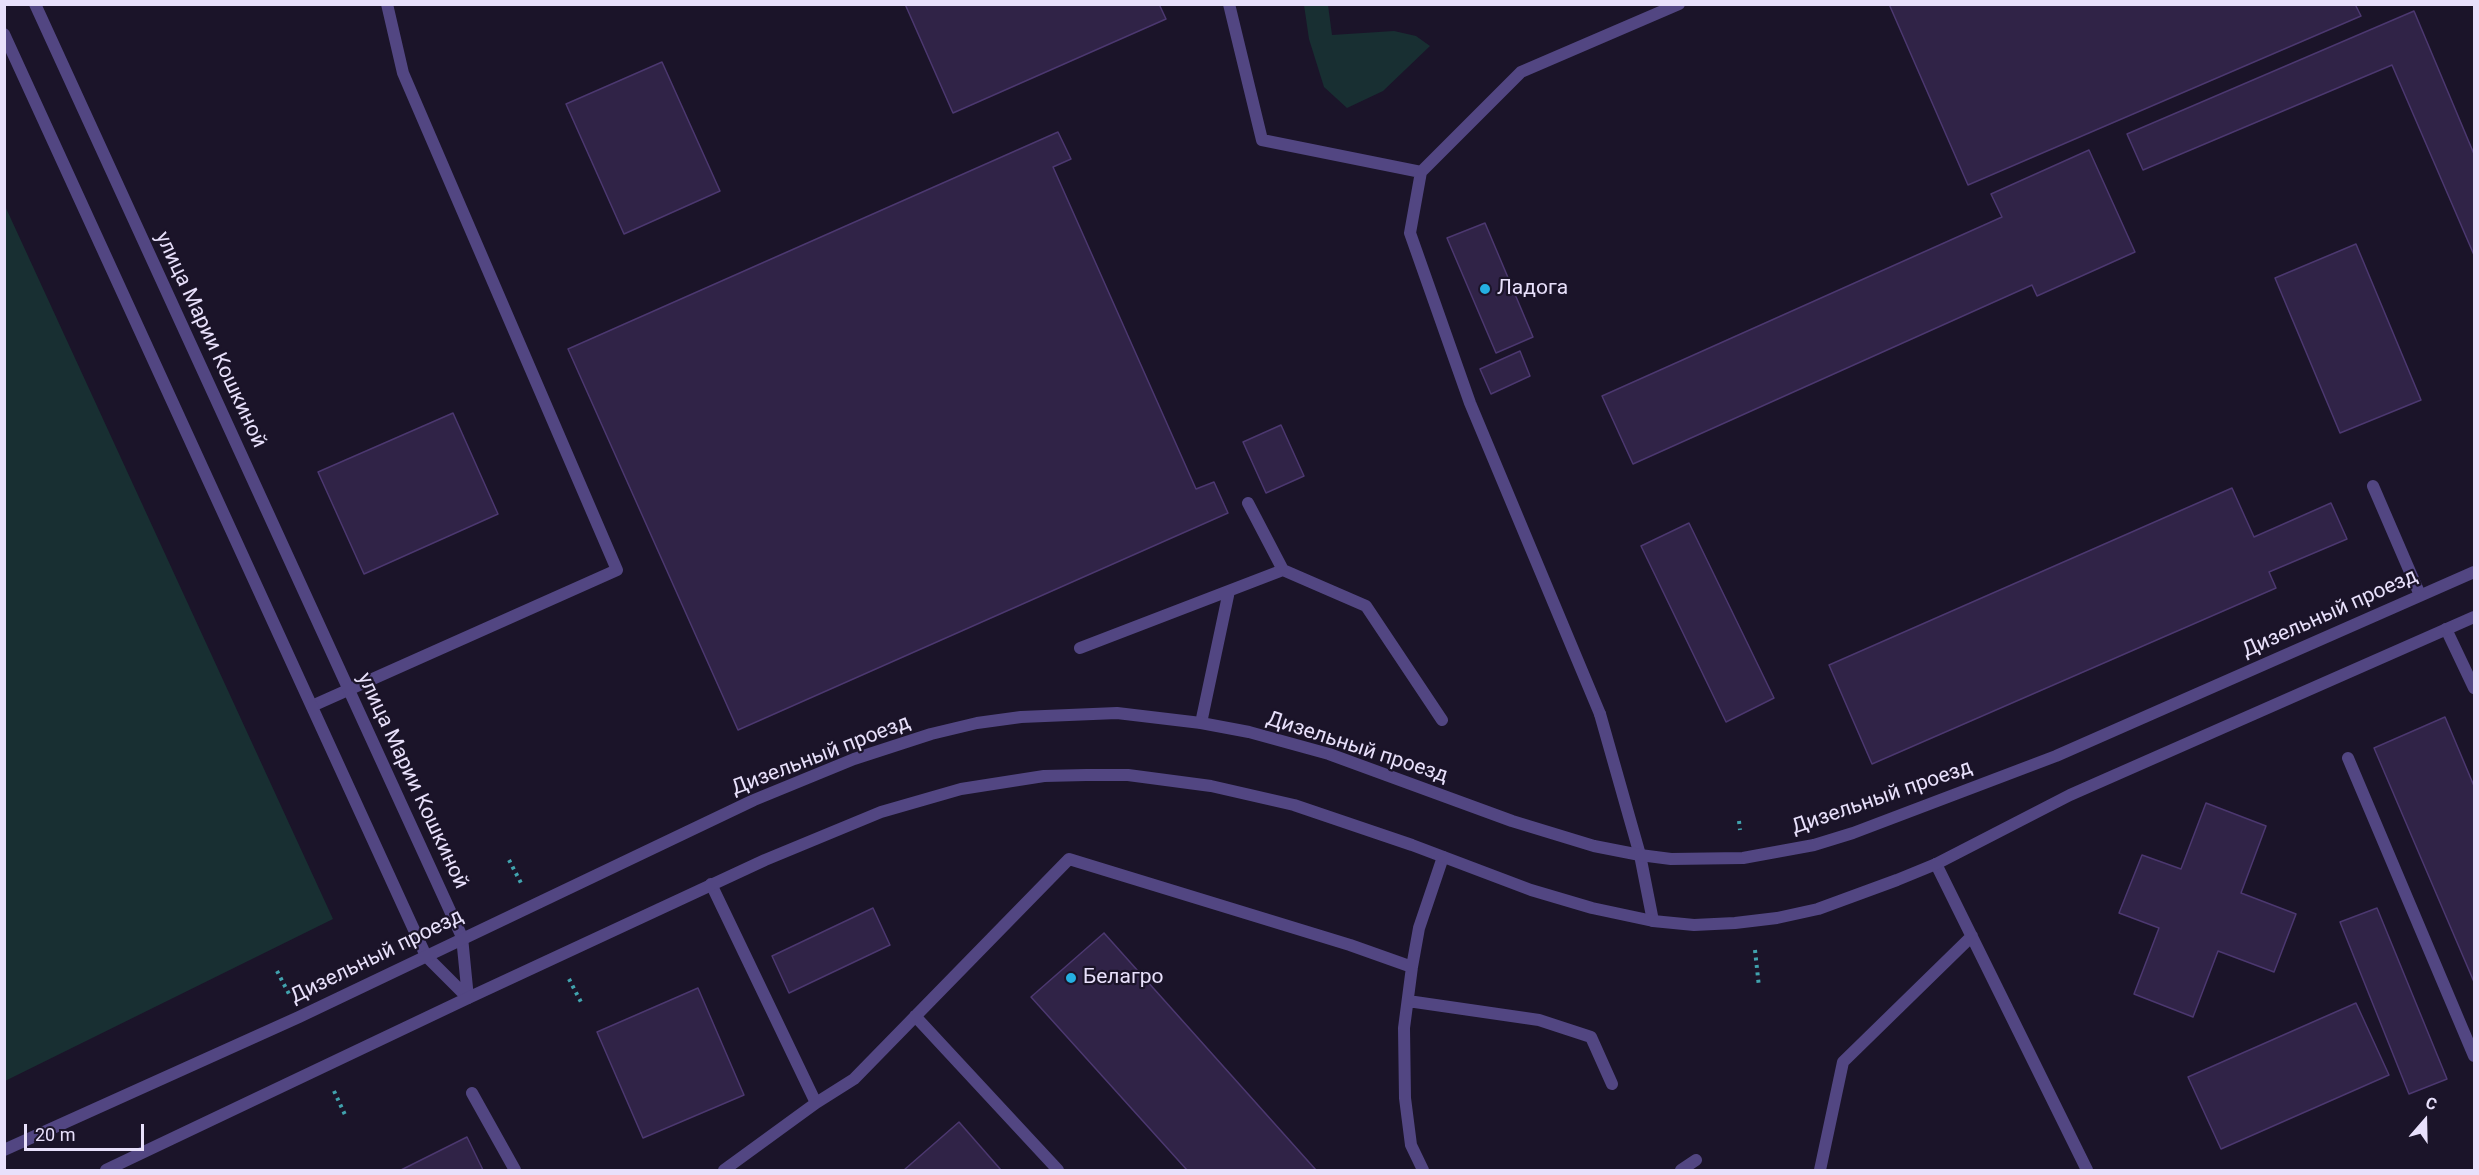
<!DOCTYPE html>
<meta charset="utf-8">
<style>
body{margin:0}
#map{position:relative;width:2479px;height:1175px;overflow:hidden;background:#1b1429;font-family:Roboto,sans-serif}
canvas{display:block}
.frame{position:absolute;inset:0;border:6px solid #e8e0fb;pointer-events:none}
.north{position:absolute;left:2395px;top:1091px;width:60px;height:60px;-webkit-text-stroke:4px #1b1429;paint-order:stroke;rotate:20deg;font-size:16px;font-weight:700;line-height:24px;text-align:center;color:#e8e0fb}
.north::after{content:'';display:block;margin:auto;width:21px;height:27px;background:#e8e0fb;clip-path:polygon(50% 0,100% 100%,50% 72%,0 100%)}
.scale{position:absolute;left:24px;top:1124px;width:120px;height:27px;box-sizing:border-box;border:3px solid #e8e0fb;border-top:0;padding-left:8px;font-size:18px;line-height:21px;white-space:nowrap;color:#e8e0fb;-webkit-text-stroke:4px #1b1429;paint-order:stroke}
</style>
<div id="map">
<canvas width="2479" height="1175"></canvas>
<div class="frame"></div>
<div class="north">С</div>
<div class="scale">20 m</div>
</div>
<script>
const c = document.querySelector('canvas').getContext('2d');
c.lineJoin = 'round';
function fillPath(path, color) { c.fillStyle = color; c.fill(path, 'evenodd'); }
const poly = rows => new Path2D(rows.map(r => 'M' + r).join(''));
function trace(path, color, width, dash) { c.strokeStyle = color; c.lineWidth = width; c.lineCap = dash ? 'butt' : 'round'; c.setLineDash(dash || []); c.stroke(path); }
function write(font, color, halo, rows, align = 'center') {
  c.font = font + ' Roboto,sans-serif'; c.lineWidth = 4.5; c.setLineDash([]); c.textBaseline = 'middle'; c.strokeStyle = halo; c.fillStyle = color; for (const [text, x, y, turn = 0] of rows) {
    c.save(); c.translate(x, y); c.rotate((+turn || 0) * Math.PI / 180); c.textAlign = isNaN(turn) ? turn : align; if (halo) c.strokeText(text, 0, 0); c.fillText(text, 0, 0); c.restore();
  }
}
const green = poly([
 [1304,5,1328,5,1332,35,1394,31,1416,36,1430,46,1383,91,1347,108,1324,87,1309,39],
 [5,206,333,919,5,1081,4,1081]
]);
const building = poly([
 [905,4,1159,4,1166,19,953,113,905,4],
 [1889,4,2355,4,2361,16,1968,185,1889,4],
 [2414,11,2474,154,2474,255,2392,65,2143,170,2127,134,2414,11],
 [662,62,720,191,624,234,566,104,662,62],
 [1058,132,1071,159,1053,167,1196,489,1214,482,1228,513,738,730,568,349,1058,132],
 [2089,150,2135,252,2037,296,2032,285,1633,464,1602,396,2002,217,1991,194,2089,150],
 [1485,223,1533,337,1496,353,1447,238,1485,223],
 [2356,244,2421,400,2340,433,2275,278,2356,244],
 [1520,351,1530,376,1491,394,1480,369,1520,351],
 [453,413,498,514,364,574,318,472,453,413],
 [1281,425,1304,476,1266,493,1243,442,1281,425],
 [2232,488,2254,537,2331,503,2347,539,2269,572,2276,588,1872,764,1829,665,2232,488],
 [1689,523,1774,698,1726,722,1641,546,1689,523],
 [2445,717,2474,786,2474,982,2374,748,2445,717],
 [2206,803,2266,826,2241,893,2296,914,2274,972,2218,951,2193,1017,2134,994,2159,928,2119,913,2142,855,2181,869,2206,803],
 [873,908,890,945,789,993,772,956,873,908],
 [2377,908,2447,1079,2409,1094,2340,922,2377,908],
 [1104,933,1316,1170,1187,1170,1031,997,1104,933],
 [698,988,744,1095,643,1138,597,1032,698,988],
 [2356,1003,2389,1075,2221,1149,2188,1077,2356,1003],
 [959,1122,1001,1170,904,1170,959,1122],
 [467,1137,483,1170,401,1170,467,1137]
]);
const path = poly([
 [1739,821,1740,830],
 [509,860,521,883],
 [1755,950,1759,987],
 [277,971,289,994],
 [569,979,582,1004],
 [334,1091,346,1117]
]);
const service = poly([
 [1229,4,1262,140,1421,172],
 [2373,486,2420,595],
 [1283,570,1366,606,1442,720],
 [2446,629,2474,688],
 [1080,648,1283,570,1248,503],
 [312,706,617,570,403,73,387,4],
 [1600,714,1470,403,1410,233,1421,172,1521,72,1679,4],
 [1201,723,1229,591],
 [2348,758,2474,1056],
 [1936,864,2087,1170],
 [711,884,816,1103],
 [1408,1001,1539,1020,1591,1037,1612,1084],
 [915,1016,1058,1170],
 [472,1093,515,1170],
 [724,1170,816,1103,854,1079,1069,859,1350,945,1412,967],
 [1423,1170,1411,1145,1405,1098,1404,1028,1412,967,1419,928,1443,857],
 [1681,1170,1696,1160],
 [1820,1170,1843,1062,1972,936]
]);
const minor = poly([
 [35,4,462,937,468,998],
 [4,34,426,956,468,998],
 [1600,714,1640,855,1653,921]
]);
const tertiary = poly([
 [4,1150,299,1017,754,800,854,759,931,734,977,723,1021,717,1117,713,1201,723,1249,732,1329,754,1512,821,1594,846,1640,855,1671,859,1743,858,1814,845,1853,833,2056,756,2474,572],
 [106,1170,468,998,765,860,881,812,961,789,1044,776,1086,775,1128,775,1211,786,1294,805,1412,845,1531,890,1592,908,1653,921,1694,925,1735,923,1777,918,1818,909,1897,880,1936,864,2070,795,2474,617]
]);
const markers = [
 [1485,289,6,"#25b0e2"],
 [1071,978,6,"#25b0e2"]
];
const poiNames = [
 ["Ладога",1497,289],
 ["Белагро",1083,978]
];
const streetNames = [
 ["улица Марии Кошкиной",210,340,65],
 ["Дизельный проезд",2330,614,-24],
 ["Дизельный проезд",1357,748,18],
 ["Дизельный проезд",821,756,-21],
 ["улица Марии Кошкиной",412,781,65],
 ["Дизельный проезд",1882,798,-19],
 ["Дизельный проезд",377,957,-26]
];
fillPath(green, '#182f32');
fillPath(building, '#302347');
trace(building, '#4c3870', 1.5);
trace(path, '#41a3ae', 4, [3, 4.5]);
trace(service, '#524682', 12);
trace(minor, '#524682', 12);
trace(tertiary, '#524682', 12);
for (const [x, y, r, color] of markers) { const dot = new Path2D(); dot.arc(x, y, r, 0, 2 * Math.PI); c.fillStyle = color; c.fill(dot); trace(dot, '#1b1429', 2); }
write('21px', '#e8e0fb', '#1b1429', poiNames, 'left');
write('21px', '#e8e0fb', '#1b1429', streetNames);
</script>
